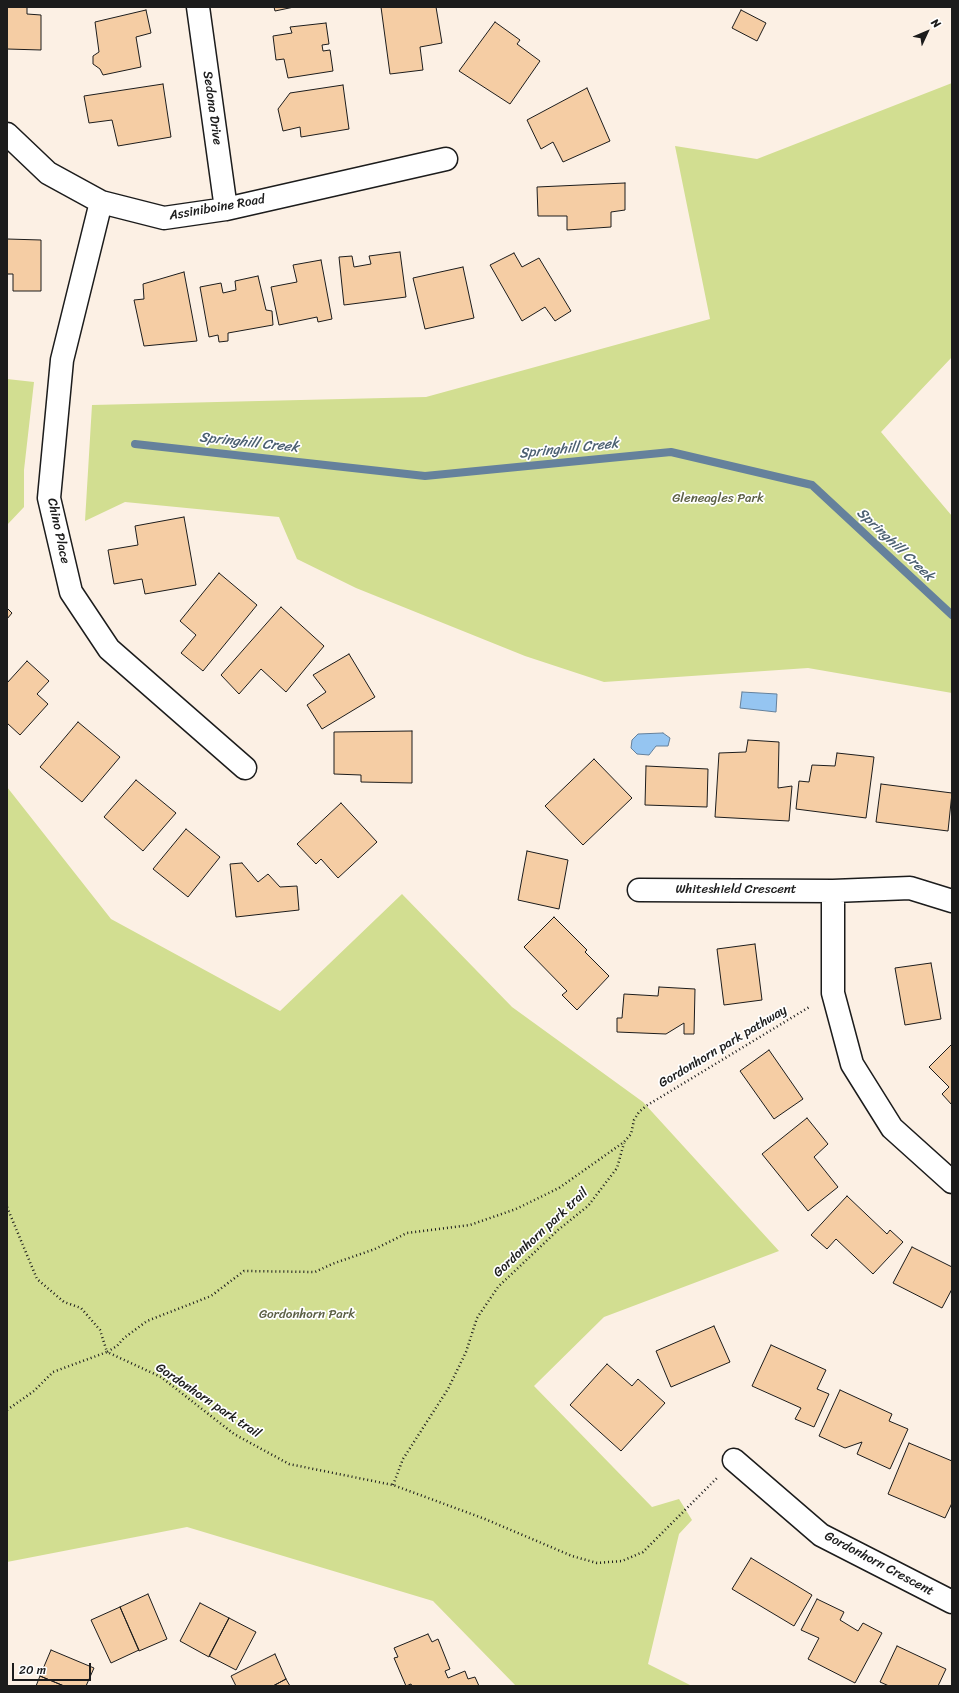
<!DOCTYPE html>
<style>
body{margin:0}
#map{position:relative;width:959px;height:1693px;overflow:hidden;background:#fcf0e4;font-family:Sriracha,sans-serif}
canvas{display:block}
.frame{position:absolute;inset:0;border:8px solid #1c1c1c;pointer-events:none}
.north{position:absolute;left:907px;top:12px;width:40px;height:40px;-webkit-text-stroke:3px #fff;paint-order:stroke;rotate:46deg;font-size:11px;font-weight:700;line-height:16px;text-align:center;color:#1c1c1c}
.north::after{content:'';display:block;margin:auto;width:14px;height:18px;background:#1c1c1c;clip-path:polygon(50% 0,100% 100%,50% 72%,0 100%)}
.scale{position:absolute;left:12px;top:1663px;width:79px;height:18px;box-sizing:border-box;border:2px solid #1c1c1c;border-top:0;padding-left:5px;font-size:12px;line-height:14px;white-space:nowrap;color:#1c1c1c;-webkit-text-stroke:3px #fff;paint-order:stroke}
</style>
<div id="map">
<canvas width="959" height="1693"></canvas>
<div class="frame"></div>
<div class="north">N</div>
<div class="scale">20 m</div>
</div>
<script>
const c = document.querySelector('canvas').getContext('2d');
c.lineJoin = 'round';
function fillPath(path, color) { c.fillStyle = color; c.fill(path, 'evenodd'); }
const poly = rows => new Path2D(rows.map(r => 'M' + r).join(''));
function trace(path, color, width, dash) { c.strokeStyle = color; c.lineWidth = width; c.lineCap = dash ? 'butt' : 'round'; c.setLineDash(dash || []); c.stroke(path); }
function write(font, color, halo, rows, align = 'center') {
  c.font = font + ' Sriracha,sans-serif'; c.lineWidth = 3.5; c.setLineDash([]); c.textBaseline = 'middle'; c.strokeStyle = halo; c.fillStyle = color; for (const [text, x, y, turn = 0] of rows) {
    c.save(); c.translate(x, y); c.rotate((+turn || 0) * Math.PI / 180); c.textAlign = isNaN(turn) ? turn : align; if (halo) c.strokeText(text, 0, 0); c.fillText(text, 0, 0); c.restore();
  }
}
const green = poly([
 [952,83,952,357,881,432,952,516,952,693,808,668,604,682,525,656,356,588,297,559,279,517,125,502,85,521,92,405,426,397,710,319,675,146,757,159],
 [7,379,34,382,24,470,24,507,7,525],
 [7,787,111,919,280,1011,402,894,512,1007,643,1102,779,1251,604,1317,534,1386,652,1507,679,1499,692,1520,679,1534,648,1664,692,1686,516,1686,433,1601,187,1527,7,1562]
]);
const water = poly([
 [742,692,777,694,776,712,740,708,742,692],
 [663,733,670,738,668,746,656,746,649,755,637,754,631,748,632,740,638,734,663,733]
]);
const stream = poly([
 [135,444,425,476,671,452,812,485,952,615]
]);
const building = poly([
 [7,7,27,7,27,14,41,15,41,50,7,49,7,7],
 [274,7,294,7,275,11,274,7],
 [381,7,436,7,442,43,420,47,423,70,390,74,381,7],
 [146,10,151,33,136,37,141,67,103,75,100,69,93,64,93,56,99,52,95,22,146,10],
 [741,10,766,23,757,41,732,28,741,10],
 [495,22,520,40,517,44,540,61,510,104,459,71,495,22],
 [326,23,329,44,322,45,323,51,330,50,333,71,288,78,284,59,276,60,273,36,292,33,290,27,326,23],
 [163,84,171,137,118,146,112,120,89,123,84,96,163,84],
 [343,85,349,129,301,137,300,127,283,131,278,109,290,93,343,85],
 [587,88,610,141,563,162,553,142,541,149,527,120,587,88],
 [625,183,625,210,611,212,611,227,567,230,567,216,538,216,537,187,625,183],
 [7,239,41,240,41,291,13,291,13,274,7,274,7,239],
 [400,252,406,297,344,305,339,257,352,256,354,267,371,264,369,256,400,252],
 [514,253,522,267,539,258,571,311,555,321,545,307,522,321,490,265,514,253],
 [321,260,332,319,318,322,317,317,279,325,271,287,297,282,293,265,321,260],
 [463,267,474,318,425,329,413,278,463,267],
 [184,272,197,341,144,346,134,300,144,299,143,284,184,272],
 [258,276,266,310,272,311,273,325,228,333,228,341,219,342,218,335,209,337,200,287,221,283,223,293,236,290,235,281,258,276],
 [184,517,196,585,145,594,142,579,114,584,108,550,138,545,135,526,184,517],
 [219,573,257,605,203,671,181,653,196,635,180,621,219,573],
 [281,607,324,646,286,692,261,669,239,694,221,675,281,607],
 [7,608,12,613,7,619,7,608],
 [349,654,375,697,322,729,307,705,326,692,313,675,349,654],
 [27,661,49,681,37,694,48,704,20,735,7,723,7,683,27,661],
 [78,722,120,757,82,802,40,767,78,722],
 [412,731,412,783,361,782,361,775,334,774,334,732,412,731],
 [748,740,779,742,778,788,792,786,789,821,715,817,719,753,746,752,748,740],
 [837,753,874,757,866,818,796,809,799,781,809,782,812,765,835,766,837,753],
 [594,759,632,798,583,845,545,806,594,759],
 [646,766,708,769,707,807,645,805,646,766],
 [136,780,176,813,143,851,104,817,136,780],
 [881,784,952,793,948,831,876,822,881,784],
 [341,803,377,842,338,878,321,859,316,864,297,844,341,803],
 [186,829,220,857,188,897,153,869,186,829],
 [527,851,568,860,559,909,518,900,527,851],
 [242,863,258,882,268,874,280,887,297,886,299,910,236,917,230,864,242,863],
 [554,917,587,950,585,952,609,976,577,1010,562,995,567,991,524,947,554,917],
 [755,944,762,1000,724,1005,717,949,755,944],
 [931,963,941,1019,905,1025,895,968,931,963],
 [659,987,695,989,694,1034,684,1034,684,1023,666,1034,617,1032,617,1018,622,1018,624,994,658,996,659,987],
 [952,1044,952,1105,942,1094,949,1087,929,1067,952,1044],
 [769,1050,803,1099,774,1119,740,1071,769,1050],
 [807,1118,828,1144,814,1157,838,1187,808,1211,762,1154,807,1118],
 [847,1196,887,1234,890,1230,903,1242,873,1274,836,1239,827,1249,811,1235,847,1196],
 [912,1247,952,1267,952,1289,942,1308,893,1283,912,1247],
 [714,1326,730,1362,671,1387,656,1351,714,1326],
 [771,1345,826,1370,817,1389,829,1394,814,1427,795,1419,801,1408,752,1386,771,1345],
 [607,1364,632,1386,638,1379,665,1403,621,1451,570,1405,607,1364],
 [840,1390,892,1414,889,1421,908,1429,890,1469,857,1454,862,1442,845,1448,819,1436,840,1390],
 [909,1443,952,1461,952,1503,945,1518,888,1494,909,1443],
 [751,1558,812,1595,794,1626,732,1589,751,1558],
 [148,1594,167,1639,139,1651,120,1607,148,1594],
 [817,1599,844,1612,840,1620,858,1631,863,1623,882,1633,855,1683,808,1659,819,1638,801,1630,817,1599],
 [200,1603,229,1618,209,1657,180,1641,200,1603],
 [120,1607,139,1650,111,1663,91,1620,120,1607],
 [229,1618,256,1632,236,1670,209,1656,229,1618],
 [428,1634,432,1642,438,1639,450,1669,445,1671,448,1678,465,1671,468,1679,475,1677,479,1686,412,1686,411,1684,406,1686,394,1658,398,1657,394,1648,428,1634],
 [897,1646,946,1669,938,1686,889,1686,880,1682,897,1646],
 [51,1650,94,1668,86,1686,64,1686,40,1676,51,1650],
 [275,1654,286,1679,273,1686,236,1686,231,1676,275,1654],
 [40,1676,64,1686,36,1686,40,1676],
 [286,1679,290,1686,273,1686,286,1679]
]);
const path = poly([
 [7,1207,37,1279,64,1302,81,1308,100,1330,107,1352,117,1346,124,1338,147,1321,211,1296,244,1271,315,1272,332,1264,375,1249,407,1233,470,1225,516,1209,559,1188,624,1142,631,1134,634,1120,639,1112,646,1106,811,1006],
 [7,1410,34,1391,53,1372,107,1352,161,1377,234,1434,289,1464,393,1485,485,1519,572,1556,597,1563,622,1561,643,1552,717,1478],
 [393,1485,403,1459,448,1389,466,1352,477,1318,498,1287,558,1230,588,1206,617,1168,624,1143]
]);
const minor = poly([
 [198,7,226,209],
 [7,134,48,173,101,202,164,218,226,209,446,159],
 [101,202,62,360,49,498,71,592,109,649,245,768],
 [639,890,833,891,910,888,952,901],
 [833,891,833,993,852,1064,892,1128,952,1182],
 [734,1460,821,1535,952,1602]
]);
const streetNames = [
 ["Sedona Drive",212,108,82],
 ["Assiniboine Road",217,208,-10],
 ["Chino Place",58,531,78],
 ["Whiteshield Crescent",736,890],
 ["Gordonhorn park pathway",723,1047,-31],
 ["Gordonhorn park trail",541,1233,-43],
 ["Gordonhorn park trail",208,1401,34],
 ["Gordonhorn Crescent",879,1564,28]
];
const parkNames = [
 ["Gleneagles Park",718,499],
 ["Gordonhorn Park",307,1315]
];
const waterNames = [
 ["Springhill Creek",249,443,6],
 ["Springhill Creek",569,449,-6],
 ["Springhill Creek",895,545,43]
];
fillPath(green, '#d2de91');
fillPath(water, '#95c5f1');
trace(water, '#65819c', 1);
trace(stream, '#65819c', 8);
fillPath(building, '#f5cda4');
trace(building, '#1c1c1c', 1);
trace(minor, '#1c1c1c', 25);
trace(path, '#1c1c1c', 2.5, [1, 3]);
trace(minor, '#fff', 22);
write('13px', '#1c1c1c', '#fff', streetNames);
write('13px', '#5c6045', '#fff', parkNames);
write('italic 14px', '#4c6071', '#fff', waterNames);
</script>
